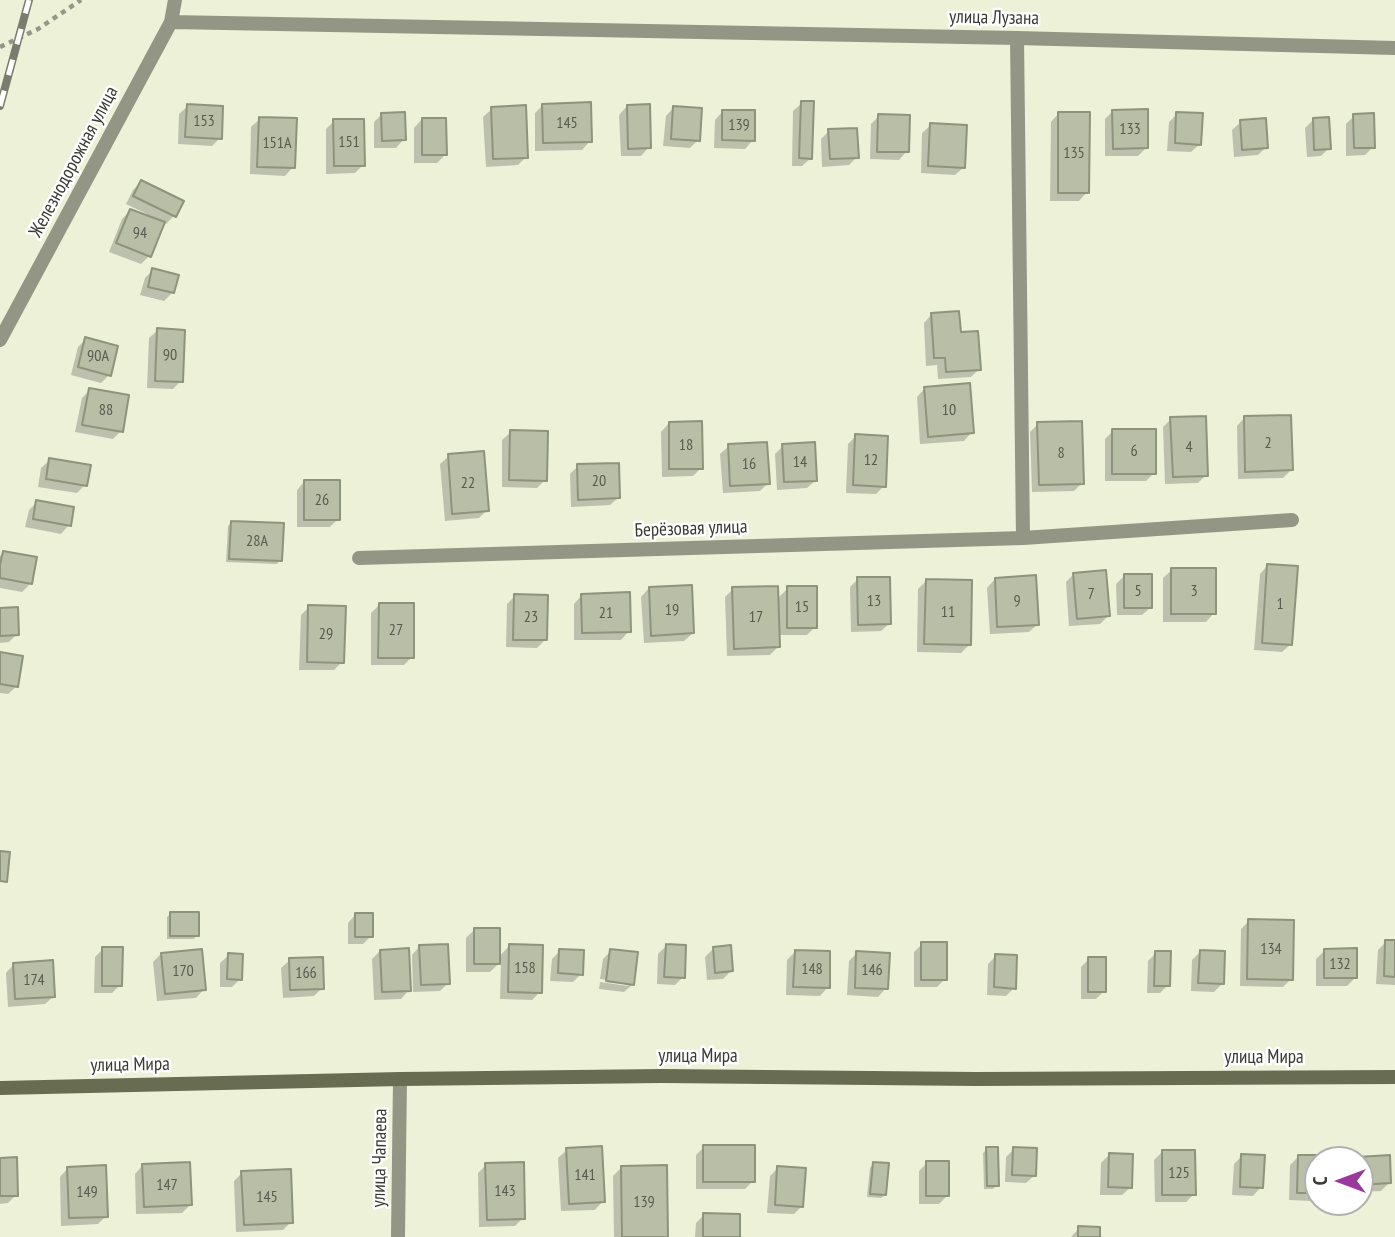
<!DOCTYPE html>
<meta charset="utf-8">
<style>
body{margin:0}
#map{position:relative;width:1395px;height:1237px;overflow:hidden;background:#ecf1d8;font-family:"PT Sans Narrow",sans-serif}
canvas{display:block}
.north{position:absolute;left:1304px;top:1146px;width:70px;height:70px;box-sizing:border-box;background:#fff;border:2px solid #b0b0ad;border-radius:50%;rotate:270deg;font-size:19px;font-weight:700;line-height:28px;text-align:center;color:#393a31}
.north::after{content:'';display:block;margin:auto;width:24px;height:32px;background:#9a389e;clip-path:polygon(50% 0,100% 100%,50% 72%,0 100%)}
</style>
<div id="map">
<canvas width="1395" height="1237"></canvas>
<div class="north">С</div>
</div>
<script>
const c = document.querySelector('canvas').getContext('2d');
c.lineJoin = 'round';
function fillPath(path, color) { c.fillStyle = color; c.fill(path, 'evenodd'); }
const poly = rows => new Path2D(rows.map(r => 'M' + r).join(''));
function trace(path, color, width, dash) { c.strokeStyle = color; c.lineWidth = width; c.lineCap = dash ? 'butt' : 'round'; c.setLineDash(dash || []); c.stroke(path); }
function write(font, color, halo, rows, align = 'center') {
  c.font = font + ' "PT Sans Narrow",sans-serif'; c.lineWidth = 5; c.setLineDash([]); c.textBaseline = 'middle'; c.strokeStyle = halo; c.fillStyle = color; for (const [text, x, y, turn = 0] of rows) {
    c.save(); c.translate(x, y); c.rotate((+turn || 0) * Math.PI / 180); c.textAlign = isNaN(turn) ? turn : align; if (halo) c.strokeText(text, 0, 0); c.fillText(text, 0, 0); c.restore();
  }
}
const shadow = poly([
 [802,103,811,158,802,166,792,166,793,111],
 [543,105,590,141,582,150,535,151,535,113],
 [188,106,220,138,212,146,178,144,179,114],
 [627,106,649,147,641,156,621,156,619,115],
 [674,107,698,140,690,148,663,146,666,116],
 [492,109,526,157,518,165,486,167,483,117],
 [723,111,753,140,745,149,714,148,715,120],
 [1113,111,1146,148,1138,156,1105,156,1105,119],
 [1059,113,1087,192,1079,201,1050,201,1051,122],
 [382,114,404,139,396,148,374,148,374,122],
 [1177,114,1200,144,1191,152,1167,151,1169,122],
 [879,116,907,151,899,160,870,159,871,124],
 [1354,116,1373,147,1365,155,1346,156,1346,124],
 [260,119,293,167,285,176,250,174,251,127],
 [422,119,445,155,437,163,414,163,414,128],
 [1313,120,1329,148,1321,156,1307,157,1305,128],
 [334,121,363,165,355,173,326,174,326,129],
 [1241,122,1266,147,1258,155,1234,157,1232,130],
 [931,125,964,167,955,175,921,173,922,133],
 [829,131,857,157,849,165,822,167,821,139],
 [141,182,174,216,166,224,163,222,149,256,141,264,109,252,122,219,130,211,146,217,147,214,126,204,133,190],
 [153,270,173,292,164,301,140,295,145,278],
 [932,314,959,334,979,369,971,377,938,379,937,365,926,366,924,323],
 [158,330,181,381,173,389,147,388,149,338],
 [86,339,109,375,101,383,71,375,78,347],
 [925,388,972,432,964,441,920,444,917,397],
 [90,390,121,431,113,439,75,432,82,398],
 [1245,417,1291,470,1283,478,1238,479,1237,426],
 [1171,419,1206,475,1198,483,1165,484,1163,427],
 [669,423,701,468,693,476,662,477,661,432],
 [1038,424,1082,483,1074,491,1032,492,1030,432],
 [1113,431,1154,473,1146,481,1105,481,1105,439],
 [511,432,545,480,537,488,502,487,502,440],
 [856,436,884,486,876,494,846,493,848,444],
 [729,446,768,483,760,491,723,493,720,454],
 [783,446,816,480,807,488,777,490,775,454],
 [449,456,487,510,479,518,445,521,440,464],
 [50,460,85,485,77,493,38,487,41,468],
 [578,466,619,497,610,505,571,507,570,474],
 [305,481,338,519,330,527,297,527,297,490],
 [37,502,69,525,61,534,25,527,29,510],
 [232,522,280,560,277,564,226,562,228,526],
 [3,553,31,583,22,592,0,588,0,556],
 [1268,565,1291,644,1282,652,1254,650,1260,574],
 [1172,570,1214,613,1206,622,1163,622,1163,578],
 [1074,574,1108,616,1100,624,1069,626,1066,582],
 [1125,575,1151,607,1142,615,1117,615,1116,584],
 [858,579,890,623,881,631,851,632,850,587],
 [995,579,1038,624,1029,632,990,634,987,588],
 [926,581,969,645,961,653,917,652,918,589],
 [649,588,693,633,684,641,644,643,641,597],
 [788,588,815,627,807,635,778,635,778,647,770,655,727,656,725,597,733,589,777,599],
 [582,595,629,631,621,640,574,640,574,604],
 [515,596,545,640,537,648,506,647,507,604],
 [380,604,412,657,404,665,371,665,371,613],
 [309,607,342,662,334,670,299,670,301,615],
 [0,610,17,634,9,642,0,643],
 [0,653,17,686,8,694,0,693],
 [171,913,197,935,194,939,167,939,167,917],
 [356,914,371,936,363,944,348,944,348,923],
 [1249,921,1291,979,1283,987,1240,986,1241,929],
 [474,930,499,957,509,946,540,992,532,1000,500,999,501,961,490,972,466,972,466,938],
 [1386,942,1395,942,1395,985,1376,984,1378,950],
 [922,944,945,979,937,987,914,987,914,952],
 [420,946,448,983,440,991,413,992,412,955],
 [666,946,683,977,675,985,657,984,658,954],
 [103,949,120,985,112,993,94,993,95,957],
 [713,949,731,971,723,979,707,980,705,957],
 [1325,950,1355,978,1347,986,1316,986,1316,959],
 [380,951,409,990,401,999,374,1000,372,959],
 [560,951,581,974,573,982,550,981,552,959],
 [611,951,633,984,624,992,599,989,600,982,628,986,628,982,600,979,603,959],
 [795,952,828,987,820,996,786,995,787,960],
 [1200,952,1222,984,1214,992,1191,991,1192,960],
 [857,953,886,988,878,997,847,995,849,961],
 [1156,953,1168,985,1160,993,1147,993,1148,961],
 [161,954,204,989,196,998,157,1001,153,962],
 [229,955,240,979,232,987,220,987,220,963],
 [996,956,1014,988,1006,996,987,995,988,964],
 [1089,959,1104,991,1096,999,1081,999,1081,967],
 [290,960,322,988,314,996,283,998,281,968],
 [14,964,54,996,45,1004,8,1007,6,973],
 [704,1147,753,1181,745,1189,696,1189,696,1155],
 [987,1149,997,1185,993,1189,984,1189,983,1153],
 [1014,1149,1035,1175,1026,1183,1005,1182,1006,1157],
 [567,1150,603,1201,595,1210,561,1211,558,1158],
 [1162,1152,1194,1194,1186,1202,1155,1202,1154,1160],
 [1109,1155,1131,1187,1122,1195,1100,1195,1101,1163],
 [1242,1156,1261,1187,1253,1196,1232,1195,1234,1164],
 [1298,1157,1322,1160,1318,1160,1318,1195,1313,1201,1289,1200,1290,1165],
 [1359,1159,1389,1183,1381,1191,1360,1192,1360,1160,1358,1160],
 [0,1160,16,1195,8,1203,0,1204],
 [927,1163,947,1196,939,1204,919,1204,919,1171],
 [873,1164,885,1195,881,1198,867,1197,870,1168],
 [143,1165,190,1205,182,1213,136,1214,135,1174],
 [486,1165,523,1218,515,1226,479,1227,478,1173],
 [68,1168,106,1216,98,1224,61,1226,60,1177],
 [621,1168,666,1237,614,1237,613,1176],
 [778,1168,802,1206,794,1214,767,1213,770,1176],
 [242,1173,291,1222,283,1230,236,1232,234,1181],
 [704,1215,738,1237,695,1237,696,1223],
 [1079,1228,1098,1237,1071,1237]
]);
const building = poly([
 [801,101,814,101,812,159,799,158,801,101],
 [591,102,592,142,543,143,542,104,591,102],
 [187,104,223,106,222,139,185,137,187,104],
 [650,104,651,148,628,149,627,105,650,104],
 [526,105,528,158,493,159,491,107,526,105],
 [673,106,702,108,700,141,671,139,673,106],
 [1148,109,1148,148,1113,149,1112,110,1148,109],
 [722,110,755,110,755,141,722,140,722,110],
 [405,112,406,140,382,141,381,113,405,112],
 [1058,112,1090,112,1089,193,1058,193,1058,112],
 [1176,112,1203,113,1201,145,1175,143,1176,112],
 [1374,113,1375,148,1354,148,1353,114,1374,113],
 [878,114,910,115,909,152,877,152,878,114],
 [259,117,297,118,295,168,257,167,259,117],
 [1329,117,1331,149,1314,150,1313,118,1329,117],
 [422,118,446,118,447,155,422,155,422,118],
 [1266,118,1268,148,1242,150,1240,120,1266,118],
 [333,119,364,119,365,166,334,166,333,119],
 [930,123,967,125,965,168,928,166,930,123],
 [857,128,859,158,830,159,828,129,857,128],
 [141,180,184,201,176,217,133,196,141,180],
 [130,209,165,222,151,257,116,243,130,209],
 [152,268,179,275,174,293,148,287,152,268],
 [959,311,961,332,978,331,981,370,946,372,945,358,934,358,931,313,959,311],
 [157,328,185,330,183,382,155,381,157,328],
 [85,337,118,346,111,376,78,367,85,337],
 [970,383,974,433,928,437,924,387,970,383],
 [89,388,129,395,123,432,82,425,89,388],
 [1291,415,1293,470,1245,472,1244,416,1291,415],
 [1206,416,1208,476,1173,477,1170,417,1206,416],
 [702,421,703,469,669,469,669,422,702,421],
 [1082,421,1084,484,1039,485,1037,422,1082,421],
 [1112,429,1156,429,1156,474,1112,474,1112,429],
 [510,430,548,431,547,481,509,480,510,430],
 [855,434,888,436,886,487,853,485,855,434],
 [767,442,770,484,730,486,728,444,767,442],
 [815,442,817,481,784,482,782,444,815,442],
 [484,451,489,511,452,514,448,454,484,451],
 [49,458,91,465,87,486,46,479,49,458],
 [619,463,620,498,578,500,577,464,619,463],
 [304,480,340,480,340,520,304,520,304,480],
 [36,500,74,507,71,526,33,519,36,500],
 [231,521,284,523,282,561,229,559,231,521],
 [3,551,37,557,32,584,0,578,0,565,3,551],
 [1267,564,1298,566,1292,645,1262,643,1267,564],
 [1171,568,1216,568,1216,614,1171,614,1171,568],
 [1106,570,1110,616,1077,619,1073,573,1106,570],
 [1124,574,1152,574,1152,608,1124,608,1124,574],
 [1036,575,1039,625,997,627,995,578,1036,575],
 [857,577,890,577,891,624,858,625,857,577],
 [926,579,972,580,971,645,924,644,926,579],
 [692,585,694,633,651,636,649,587,692,585],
 [778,586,780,647,734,649,732,587,778,586],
 [787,586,817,586,817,628,787,628,787,586],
 [630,592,631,632,582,633,581,594,630,592],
 [514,594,548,595,547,640,513,640,514,594],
 [379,603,414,603,414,658,378,658,379,603],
 [308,605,346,606,344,663,307,662,308,605],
 [18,607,19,635,0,636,0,608,18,607],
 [0,652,23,656,18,687,0,684,0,652],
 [0,851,10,852,7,882,0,881,0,851],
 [170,912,199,912,199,936,170,936,170,912],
 [355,913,373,913,373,937,355,937,355,913],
 [1248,919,1294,920,1293,980,1247,979,1248,919],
 [474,928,500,928,500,964,474,964,474,928],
 [1385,940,1395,940,1395,977,1384,976,1385,940],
 [921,942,947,942,947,980,921,980,921,942],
 [448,944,450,984,421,985,419,945,448,944],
 [509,944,543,945,542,993,508,992,509,944],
 [666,944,686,945,685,978,664,977,666,944],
 [731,945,733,971,715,973,713,947,731,945],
 [102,947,123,947,122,986,102,986,102,947],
 [409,948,411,991,382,992,380,950,409,948],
 [1357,948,1357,978,1324,978,1324,949,1357,948],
 [202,949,206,990,165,994,161,953,202,949],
 [559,949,584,950,583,975,558,973,559,949],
 [610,949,638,952,634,985,606,981,610,949],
 [795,950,830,951,830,988,793,987,795,950],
 [1200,950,1225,951,1224,984,1198,983,1200,950],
 [856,951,890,953,888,989,855,988,856,951],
 [1155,951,1171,951,1170,986,1154,986,1155,951],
 [228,953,243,954,242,980,227,979,228,953],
 [995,954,1017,955,1016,989,994,987,995,954],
 [323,957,324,989,290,990,289,958,323,957],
 [1088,957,1106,957,1106,992,1088,992,1088,957],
 [53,960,55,997,15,999,13,963,53,960],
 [703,1145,755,1145,755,1182,703,1182,703,1145],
 [602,1146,605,1202,569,1204,566,1148,602,1146],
 [986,1147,998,1147,999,1186,987,1186,986,1147],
 [1013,1147,1037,1148,1036,1176,1012,1175,1013,1147],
 [1162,1150,1195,1150,1196,1195,1162,1195,1162,1150],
 [1109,1153,1133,1154,1132,1188,1108,1187,1109,1153],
 [1241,1154,1265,1155,1263,1188,1240,1187,1241,1154],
 [1298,1155,1324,1155,1323,1160,1318,1160,1318,1193,1297,1193,1298,1155],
 [1390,1155,1391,1183,1360,1185,1360,1160,1358,1160,1358,1157,1390,1155],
 [17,1157,18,1196,0,1196,0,1158,17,1157],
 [926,1161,949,1161,949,1196,926,1196,926,1161],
 [190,1162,192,1205,144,1207,142,1164,190,1162],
 [524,1162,525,1219,487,1220,485,1163,524,1162],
 [873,1162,889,1163,886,1195,870,1194,873,1162],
 [106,1165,108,1217,69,1218,67,1167,106,1165],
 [667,1165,668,1237,622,1237,621,1166,667,1165],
 [777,1166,806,1168,803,1207,775,1205,777,1166],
 [291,1169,293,1223,244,1225,241,1171,291,1169],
 [703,1213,740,1214,740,1237,703,1237,703,1213],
 [1078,1226,1100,1227,1100,1237,1078,1237,1078,1226]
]);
const path = poly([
 [0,47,38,29,81,0]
]);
const street = poly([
 [171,22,1017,38,1395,48],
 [1017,38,1023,538],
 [0,340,171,22,175,0],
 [359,558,1023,538,1292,520],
 [398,1237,400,1079]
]);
const secondary = poly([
 [0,1088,400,1079,662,1076,976,1079,1395,1077]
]);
const rail = poly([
 [0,106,29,0]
]);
const numberNames = [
 ["153",204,121],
 ["145",567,123],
 ["139",739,125],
 ["133",1130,129],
 ["151",349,142],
 ["151А",277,143],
 ["135",1074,153],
 ["94",140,233],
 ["90",170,355],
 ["90А",98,356],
 ["88",106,410],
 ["10",949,410],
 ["2",1268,443],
 ["18",686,445],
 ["4",1189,447],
 ["6",1134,451],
 ["8",1061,453],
 ["12",871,460],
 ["14",800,462],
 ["16",749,464],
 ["20",599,481],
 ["22",468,483],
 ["26",322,500],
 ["28А",257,541],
 ["5",1138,591],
 ["3",1194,591],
 ["7",1091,594],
 ["13",874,601],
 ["9",1017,601],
 ["1",1280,604],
 ["15",802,607],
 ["19",672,610],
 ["11",948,612],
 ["21",606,613],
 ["23",531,617],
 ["17",756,617],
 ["27",396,630],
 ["29",326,634],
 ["134",1271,949],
 ["132",1340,964],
 ["158",525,968],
 ["148",812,969],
 ["146",872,970],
 ["170",183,971],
 ["166",306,973],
 ["174",34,980],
 ["125",1179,1173],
 ["141",585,1175],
 ["147",167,1185],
 ["143",505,1191],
 ["149",87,1192],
 ["145",267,1197],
 ["139",644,1202]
];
const streetNames = [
 ["улица Лузана",994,18,1],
 ["Железнодорожная улица",74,162,-62],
 ["Берёзовая улица",691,529,-2],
 ["улица Мира",698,1057],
 ["улица Мира",1264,1058],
 ["улица Мира",130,1065,-1],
 ["улица Чапаева",380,1158,-89]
];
fillPath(shadow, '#0003');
fillPath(building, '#b9bea7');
trace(building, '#8e937c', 2);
trace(path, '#949786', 4.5, [5, 5]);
trace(street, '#939684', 14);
trace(secondary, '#686d52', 14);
trace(rail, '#7a7c6d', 8);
trace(rail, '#fff', 5, [16]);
write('16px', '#595b4e', null, numberNames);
write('19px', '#393a31', '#fff', streetNames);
</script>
